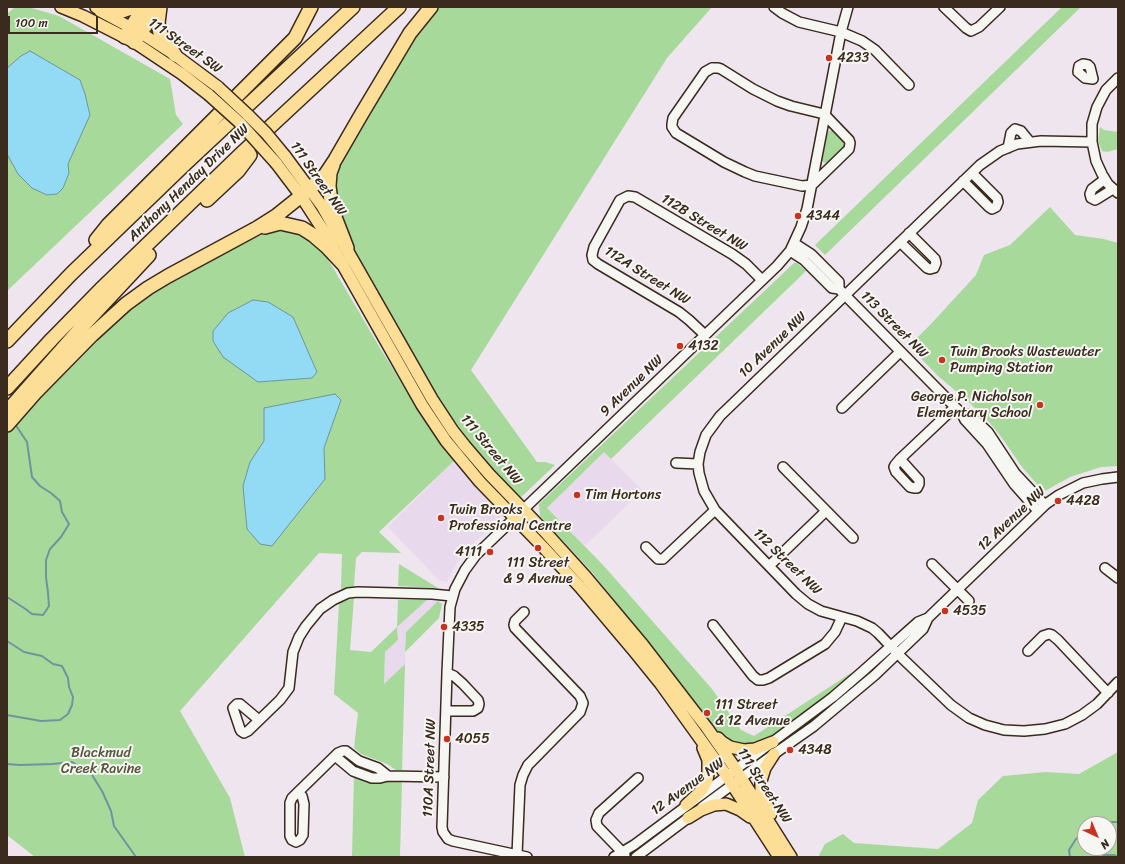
<!DOCTYPE html>
<style>
body{margin:0}
#map{position:relative;width:1125px;height:864px;overflow:hidden;background:#eee5ef;font-family:Sriracha,sans-serif}
canvas{display:block}
.frame{position:absolute;inset:0;border:8px solid #3b2a1e;pointer-events:none}
.north{position:absolute;left:1077px;top:816px;width:40px;height:40px;box-sizing:border-box;background:#f6f6f2;border:1px solid #aba49d;border-radius:50%;rotate:136deg;font-size:11px;font-weight:700;line-height:16px;text-align:center;color:#3b2a1e}
.north::after{content:'';display:block;margin:auto;width:14px;height:18px;background:#c8321e;clip-path:polygon(50% 0,100% 100%,50% 72%,0 100%)}
.scale{position:absolute;left:8px;top:16px;width:90px;height:18px;box-sizing:border-box;border:2px solid #3b2a1e;border-top:0;padding-left:5px;font-size:12px;line-height:14px;white-space:nowrap;color:#3b2a1e;-webkit-text-stroke:3px #f6f6f2;paint-order:stroke}
</style>
<div id="map">
<canvas width="1125" height="864"></canvas>
<div class="frame"></div>
<div class="north">N</div>
<div class="scale">100 m</div>
</div>
<script>
const c = document.querySelector('canvas').getContext('2d');
c.lineJoin = 'round';
function fillPath(path, color) { c.fillStyle = color; c.fill(path, 'evenodd'); }
const poly = rows => new Path2D(rows.map(r => 'M' + r).join(''));
function trace(path, color, width, dash) { c.strokeStyle = color; c.lineWidth = width; c.lineCap = dash ? 'butt' : 'round'; c.setLineDash(dash || []); c.stroke(path); }
function write(font, color, halo, rows, align = 'center') {
  c.font = font + ' Sriracha,sans-serif'; c.lineWidth = 4; c.setLineDash([]); c.textBaseline = 'middle'; c.strokeStyle = halo; c.fillStyle = color; for (const [text, x, y, turn = 0] of rows) {
    c.save(); c.translate(x, y); c.rotate((+turn || 0) * Math.PI / 180); c.textAlign = isNaN(turn) ? turn : align; if (halo) c.strokeText(text, 0, 0); c.fillText(text, 0, 0); c.restore();
  }
}
const built = poly([
 [604,452,642,490,585,546,547,508],
 [454,461,478,489,503,516,500,517,464,553,455,566,447,582,439,580,388,527],
 [427,600,438,601,406,632,405,664,384,685,385,652,398,640,397,627]
]);
const green = poly([
 [15,7,28,7,59,16,170,79,176,115,183,124,7,291,7,14],
 [436,7,712,7,667,58,471,370,537,462,545,462,555,465,518,500,467,442,435,399,379,294,351,247,333,200,335,173,414,35],
 [1062,7,1081,7,825,255,815,245],
 [1100,127,1104,130,1118,132,1118,149,1107,152,1102,151,1098,141],
 [834,130,848,147,828,164,822,161,828,131],
 [1050,207,1075,235,1104,239,1118,243,1118,466,1101,467,1070,477,1045,491,1043,491,1022,467,1002,438,990,423,970,403,938,376,909,346,930,325,976,275,984,255,1010,245],
 [283,229,295,230,319,247,325,254,380,348,424,419,454,461,379,532,401,553,362,552,356,558,354,586,341,589,342,554,319,553,180,711,230,798,245,857,35,857,7,835,7,433,42,396,81,358,119,318,149,294,211,259,270,231],
 [794,263,797,263,806,271,611,459,604,452,547,508,604,566,712,689,741,730,754,736,851,673,849,680,778,733,751,747,725,740,711,726,670,671,592,572,540,516,539,504],
 [399,564,438,588,398,586],
 [354,598,350,650,371,652,397,627,398,600,427,600,397,627,398,640,385,652,384,684,405,664,402,770,396,770,387,764,361,754,354,748,358,713,334,694,339,603],
 [438,601,442,604,439,618,405,652,406,632],
 [1118,752,1118,857,820,857,819,855,825,844,843,834,854,843,938,849,972,823,978,800,1003,776,1046,772,1079,774],
 [1085,824,1109,824,1109,848,1085,848],
 [354,775,378,781,402,781,400,857,352,857]
]);
const water = poly([
 [30,51,80,80,85,94,90,115,68,164,69,173,63,188,57,194,47,195,32,188,18,174,7,154,7,68,21,56,30,51],
 [253,300,268,302,293,317,317,372,312,378,258,382,223,357,213,341,213,331,228,313,253,300],
 [335,394,341,400,324,448,325,479,272,546,260,544,247,529,243,486,250,462,264,441,264,408,335,394]
]);
const stream = poly([
 [7,597,24,608,32,614,43,615,49,606,48,593,46,577,46,560,50,549,61,537,69,524,62,512,60,501,51,493,40,486,32,477,27,442,15,424],
 [7,641,24,652,42,656,53,664,62,666,68,678,69,687,73,697,72,705,68,714,60,720,41,721,7,715],
 [7,764,20,765,52,764,72,762,92,775,102,791,111,811,114,826,136,857],
 [1097,824,1100,822,1118,822],
 [1070,857,1069,850,1076,839,1085,833],
 [1102,857,1104,855,1114,855,1118,857]
]);
const minor = poly([
 [774,7,782,13,799,22,841,32,862,41,875,50,909,85],
 [944,7,966,28,971,31,979,27,1000,7],
 [1083,64,1088,65,1090,67,1093,79,1085,78,1078,72,1079,66,1083,64],
 [712,68,718,68,721,69,753,89,777,101,791,106,824,114,849,140,850,143,849,149,812,185,802,186,755,176,745,172,724,162,676,133,672,127,672,124,673,118,705,72,712,68],
 [1118,78,1106,90,1097,107,1092,124,1092,142,1096,161,1102,174,1108,184,1118,193],
 [1092,142,1041,141,1017,144,1000,151,980,165,720,416,706,435,700,452,698,464,699,473,704,491,715,510,796,594,808,604,821,611,857,621,872,628,878,633,902,658,951,705,969,718,985,725,1004,730,1024,731,1045,729,1065,724,1082,715,1097,704,1118,682],
 [1008,148,1011,133,1015,129,1021,131,1030,142],
 [1105,179,1092,189,1090,194,1091,198,1095,200,1097,199,1113,189],
 [963,181,989,207,992,209,996,207,998,202,997,198,972,173],
 [900,242,927,268,930,269,934,268,936,263,935,259,909,233],
 [794,243,811,254,839,282,839,289],
 [790,251,804,260,832,288,839,289,962,414,965,420,987,444,1014,484,1038,511],
 [705,335,689,320,679,312,598,264,593,260,592,255,594,247,620,200,628,196,635,197,732,254,746,264,762,280],
 [842,408,900,352],
 [962,414,970,415,988,432,1015,473,1045,505],
 [900,459,919,480,919,484,917,488,915,488,910,487,896,472,894,467,895,465,900,459,955,407],
 [676,463,698,464],
 [783,467,853,538],
 [646,547,658,559,663,559,715,510],
 [932,564,969,601],
 [769,566,826,511],
 [1105,568,1118,578],
 [713,625,753,676,758,680,763,680,769,678,825,644,835,632,842,617],
 [1028,651,1043,636,1049,634,1052,635,1058,640,1108,693],
 [446,711,473,711,478,708,479,704,478,700,463,684,454,676,447,673],
 [259,720,240,704,237,704,233,708,240,729,241,731,244,733,248,731,280,700,289,688,293,652,299,637,306,626,320,609,333,600,348,593,358,592,432,594,452,596],
 [335,756,353,771,372,778,380,778,388,776,444,777],
 [296,794,299,794,302,796,304,804,303,835,300,840,296,842,292,840,290,836,290,803,292,798,338,753,343,751,346,751,359,761,378,768,388,776],
 [702,807,774,754,814,726,875,675,923,629,928,618,1046,504,1059,495,1083,483,1102,479,1118,477],
 [517,855,520,785,523,775,528,765,533,760,580,712,583,703,580,696,515,628,514,625,515,621,524,612],
 [625,855,597,826,596,820,599,813,638,778],
 [527,857,453,841,448,839,443,832,442,827,447,673,450,607,455,589,465,570,476,555,777,266,790,251,801,227,807,209,841,32,848,7],
 [614,857,634,845,833,697,862,672,918,622,928,618],
 [636,857,692,815]
]);
const major = poly([
 [61,7,83,16,134,42,182,74,209,95],
 [100,11,141,33,175,55,218,87],
 [285,156,322,206,432,399,453,431,465,446,489,474,547,534,586,577,643,645,707,728,733,765,791,857],
 [276,163,301,196,323,230,422,405,446,441,480,482,543,547,580,587,634,651,660,683,724,772,779,857],
 [718,738,722,742,730,747,744,750,755,749,773,742],
 [686,805,702,790,707,780,708,774,708,760,703,748],
 [771,814,768,807,761,790,761,781,765,768,774,754],
 [688,818,701,810,714,805,726,804,740,810,750,817]
]);
const highway = poly([
 [97,7,119,12,134,7],
 [160,7,158,23,160,33,175,55],
 [125,37,144,7],
 [134,42,158,8],
 [333,165,330,173,329,186,331,201,335,217,347,248],
 [207,200,238,171,250,155],
 [265,227,280,223,302,228,313,235,327,247,342,263],
 [96,240,108,225,295,38,311,7],
 [7,341,71,274,185,164,353,7],
 [7,388,52,339,100,290,242,153,399,7],
 [9,409,79,330,149,255],
 [7,425,35,393,92,335,126,304,148,288,168,276,257,228,276,216,301,196,325,175,335,160,361,115,410,33,431,7]
]);
const majorBridge = poly([
 [218,87,247,114,266,133,285,156],
 [209,95,239,122,276,163]
]);
const markers = [
 [829,58,4,"#c8321e"],
 [798,216,4,"#c8321e"],
 [680,346,4,"#c8321e"],
 [942,360,4,"#c8321e"],
 [1040,405,4,"#c8321e"],
 [577,495,4,"#c8321e"],
 [1058,501,4,"#c8321e"],
 [441,518,4,"#c8321e"],
 [538,548,4,"#c8321e"],
 [490,552,4,"#c8321e"],
 [945,611,4,"#c8321e"],
 [444,627,4,"#c8321e"],
 [707,713,4,"#c8321e"],
 [447,739,4,"#c8321e"],
 [790,750,4,"#c8321e"]
];
const streetNames = [
 ["111 Street SW",185,46,35],
 ["111 Street NW",318,179,55],
 ["Anthony Henday Drive NW",189,183,-44],
 ["112B Street NW",704,223,31],
 ["112A Street NW",647,276,32],
 ["113 Street NW",894,325,45],
 ["10 Avenue NW",773,345,-44],
 ["9 Avenue NW",632,386,-44],
 ["111 Street NW",491,450,50],
 ["12 Avenue NW",1012,519,-43],
 ["112 Street NW",787,562,44],
 ["110A Street NW",430,768,-88],
 ["111 Street NW",764,786,57],
 ["12 Avenue NW",688,787,-36]
];
const poiNames = [
 ["4233",837,58],
 ["4344",806,216],
 ["4132",688,346],
 ["Twin Brooks Wastewater",950,352],
 ["Pumping Station",950,368],
 ["George P. Nicholson",1032,397,"right"],
 ["Elementary School",1032,413,"right"],
 ["Tim Hortons",585,495],
 ["4428",1066,501],
 ["Twin Brooks",449,510],
 ["Professional Centre",449,526],
 ["4111",482,552,"right"],
 ["111 Street",538,563,"center"],
 ["& 9 Avenue",538,579,"center"],
 ["4535",953,611],
 ["4335",452,627],
 ["111 Street",715,705],
 ["& 12 Avenue",715,721],
 ["4055",455,739],
 ["4348",798,750]
];
const parkNames = [
 ["Blackmud",101,753],
 ["Creek Ravine",101,769]
];
fillPath(built, '#e8d9ed');
fillPath(green, '#a7d99b');
fillPath(water, '#93dbf4');
trace(water, '#70949e', 1);
trace(stream, '#70949e', 2);
trace(minor, '#3b2a1e', 12);
trace(major, '#3b2a1e', 14);
trace(highway, '#3b2a1e', 16);
trace(minor, '#f6f6f2', 9);
trace(major, '#fdde96', 11);
trace(highway, '#fdde96', 13);
trace(majorBridge, '#3b2a1e', 14, []);
trace(majorBridge, '#fdde96', 11);
for (const [x, y, r, color] of markers) { const dot = new Path2D(); dot.arc(x, y, r, 0, 2 * Math.PI); c.fillStyle = color; c.fill(dot); trace(dot, '#f6f6f2', 1.5); }
write('14px', '#3b2a1e', '#f6f6f2', streetNames);
write('14px', '#3b2a1e', '#f6f6f2', poiNames, 'left');
write('14px', '#56563d', '#f6f6f2', parkNames);
</script>
